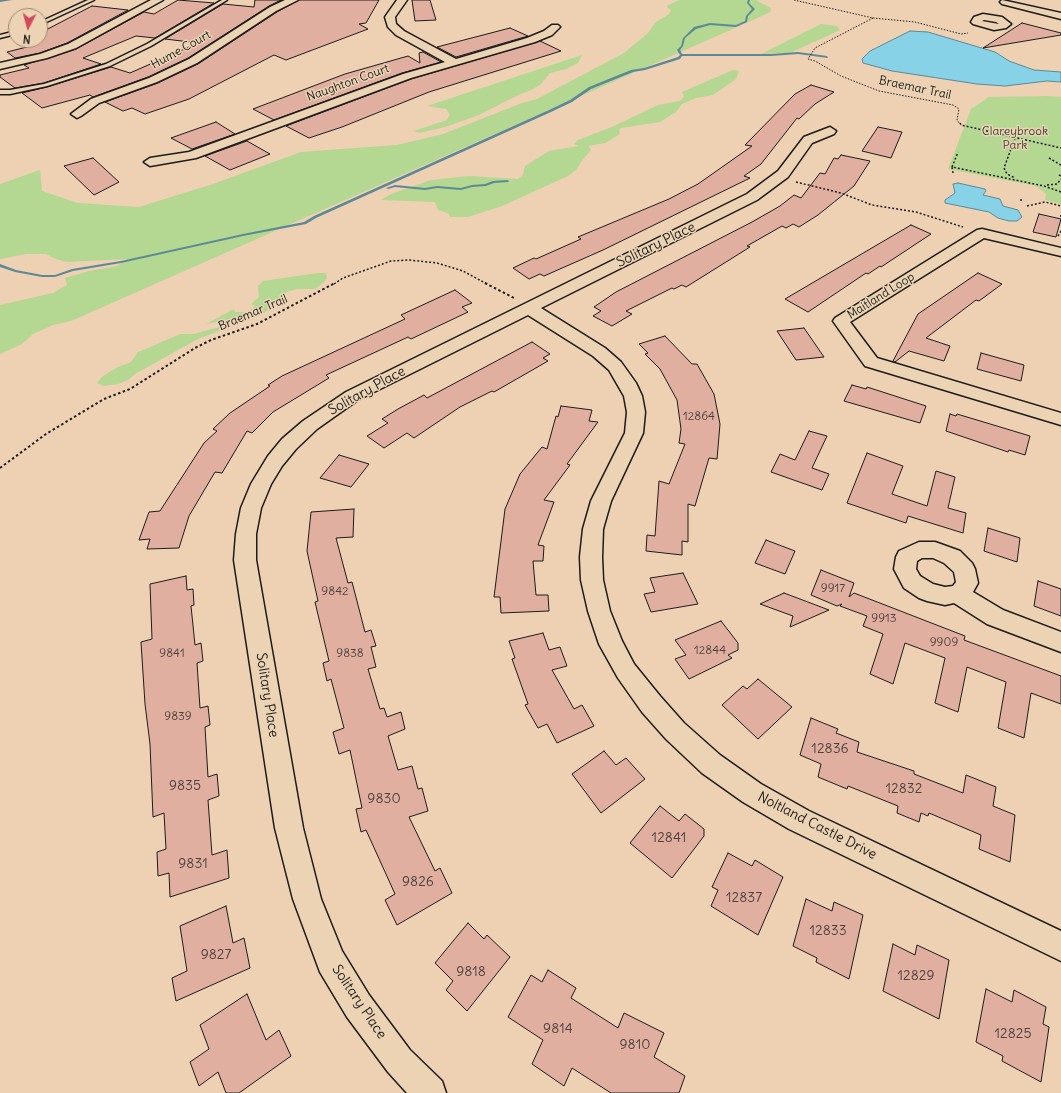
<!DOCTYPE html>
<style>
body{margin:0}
#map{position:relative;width:1061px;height:1093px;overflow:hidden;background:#eed0b3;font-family:Delius,sans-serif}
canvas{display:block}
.north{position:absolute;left:8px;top:8px;width:40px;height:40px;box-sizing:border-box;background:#ebd3b3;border:1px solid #988a77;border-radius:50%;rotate:186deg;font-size:11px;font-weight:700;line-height:16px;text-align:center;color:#1c1c1c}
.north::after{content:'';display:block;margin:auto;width:14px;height:18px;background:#d1495b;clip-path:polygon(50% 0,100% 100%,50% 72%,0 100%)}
</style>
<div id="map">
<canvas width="1061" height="1093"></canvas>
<div class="north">N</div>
</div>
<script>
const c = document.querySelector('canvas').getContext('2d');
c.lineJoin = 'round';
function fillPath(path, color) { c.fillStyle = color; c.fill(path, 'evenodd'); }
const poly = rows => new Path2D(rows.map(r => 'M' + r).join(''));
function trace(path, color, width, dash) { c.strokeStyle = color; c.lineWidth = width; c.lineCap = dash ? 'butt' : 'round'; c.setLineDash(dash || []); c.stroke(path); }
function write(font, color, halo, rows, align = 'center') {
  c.font = font + ' Delius,sans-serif'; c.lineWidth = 3; c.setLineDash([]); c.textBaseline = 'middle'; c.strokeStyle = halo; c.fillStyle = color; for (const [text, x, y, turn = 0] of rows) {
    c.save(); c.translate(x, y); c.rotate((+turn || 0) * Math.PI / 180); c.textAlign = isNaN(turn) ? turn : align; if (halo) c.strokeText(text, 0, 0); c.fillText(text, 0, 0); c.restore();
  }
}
const green = poly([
 [680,0,756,0,771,8,770,12,753,20,71,321,53,325,33,334,22,344,0,354,0,305,53,293,67,285,65,278,89,271,117,266,128,259,67,262,56,259,46,254,27,254,0,259,0,184,40,170,42,191,78,203,139,207,213,184,301,152,397,145,443,134,522,103,537,99,624,53,648,33,655,23,669,14,671,10,667,7,668,5],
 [821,24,837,26,840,30,790,53,761,54],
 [582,55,578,63,566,69,550,73,540,85,531,90,512,98,479,115,445,127,419,133,414,131,447,120,450,114,446,109,427,106],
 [733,70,739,71,736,79,713,95,696,98,682,104,676,112,660,122,621,128,619,130,620,134,605,143,588,146,591,150,581,162,577,169,568,176,502,206,468,217,450,217,448,213,438,210,435,202,381,200,391,194,431,180,468,176,518,179,523,175,525,166,549,151,579,146,574,144,578,140,612,127,658,105,680,101,684,97,682,92],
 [1049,96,1061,97,1061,204,1045,200,1046,194,1036,186,948,169,971,109,989,97],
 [318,273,326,273,327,278,323,283,315,289,297,289,287,292,275,303,267,306,269,309,263,314,206,324,234,309,235,312,246,312,252,309,255,306,251,304,259,297,258,286,263,281],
 [219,327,219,331,198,339,135,374,128,380,118,384,104,386,97,383,103,376,118,367,131,362,138,352,146,349,180,334,194,334]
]);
const water = poly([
 [910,31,928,32,995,52,1009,61,1034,70,1061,72,1061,82,1047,81,1005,86,977,84,892,71,863,63,862,59,870,51,910,31],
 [958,183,985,189,986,191,983,195,1000,199,1003,206,1018,210,1022,217,1017,221,1009,221,998,218,989,212,945,203,945,200,955,193,953,184,958,183]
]);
const stream = poly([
 [0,0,12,0,0,2,0,0],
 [748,0,750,0,749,3,755,9,748,16,747,22,736,27,710,25,696,29,685,38,683,46,680,50,682,54,771,54,798,52,827,56,828,58,798,54,771,56,682,56,680,59,645,70,633,72,591,89,572,102,551,112,316,218,306,224,243,236,121,263,73,271,55,277,42,277,15,272,0,267,0,264,16,270,42,275,55,275,72,269,121,261,243,234,304,222,314,216,549,110,570,100,589,87,631,70,644,68,678,57,680,55,677,50,681,46,683,38,694,27,710,23,736,25,745,21,746,16,752,9,747,3,748,0],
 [507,180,509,181,508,182,494,183,486,186,472,187,461,190,437,188,425,190,395,187,388,189,386,188,395,185,425,188,437,186,461,188,472,185,485,184,493,181,507,180]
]);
const building = poly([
 [178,0,214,3,155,38,136,36,83,58,101,64,44,83,15,88,0,77,0,75,29,68,24,65,76,49,144,12,154,14,178,0],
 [255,0,281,0,269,6,188,58,148,77,93,97,90,95,42,108,22,93,47,87,111,67,130,73,198,43,165,39,223,4,254,7,255,0],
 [299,0,379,0,366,23,359,24,368,29,286,60,274,55,189,99,145,114,132,108,123,111,105,102,158,83,198,64,277,12,299,0],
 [412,0,430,0,436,20,415,21,412,0],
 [92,6,128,10,67,43,40,53,15,58,7,52,31,46,22,42,26,40,40,40,40,33,92,6],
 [1022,23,1061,33,1061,35,983,48,1022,23],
 [510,28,528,36,456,57,437,47,510,28],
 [540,41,561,51,429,92,342,127,309,138,286,126,411,79,540,41],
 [423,52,441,62,402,73,274,120,253,109,345,74,408,56,420,63,419,53,423,52],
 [811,85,834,92,815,104,799,119,797,118,761,164,744,176,750,178,603,250,544,276,540,274,529,279,513,268,534,258,536,259,581,239,578,237,669,199,698,184,752,146,745,145,795,94,811,85],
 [216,122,235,134,192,149,171,138,216,122],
 [878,127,902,132,891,158,862,151,878,127],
 [247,141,270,154,230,170,205,156,247,141],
 [841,155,870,161,854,186,818,215,799,227,793,224,786,228,782,226,747,246,750,247,686,287,682,285,674,289,672,288,626,311,632,314,612,326,593,316,601,311,594,307,616,292,752,222,780,206,794,195,801,198,820,173,825,174,834,158,838,159,841,155],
 [93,158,119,182,94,195,64,166,93,158],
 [1039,214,1061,219,1056,237,1033,232,1039,214],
 [911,225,931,234,881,267,880,266,868,274,866,273,808,312,785,299,911,225],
 [978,273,1002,284,979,301,976,300,926,338,950,346,944,361,909,351,895,362,893,361,918,314,978,273],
 [455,290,472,303,462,307,468,312,411,339,408,337,326,375,329,378,273,412,252,433,247,431,222,473,215,472,189,516,179,548,147,549,150,539,139,540,149,512,160,511,204,443,217,431,213,429,230,413,270,386,268,385,282,376,405,319,401,315,455,290],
 [804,328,824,357,796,360,777,331,804,328],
 [665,336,692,364,697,364,714,394,720,424,717,459,709,458,695,506,688,504,688,542,682,541,682,555,646,551,647,535,655,536,659,481,669,484,685,444,679,443,681,429,677,400,660,369,645,354,648,353,639,344,665,336],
 [532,342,550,354,543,358,548,361,494,392,492,391,460,407,414,438,407,433,384,448,367,436,388,423,382,419,398,409,424,395,427,398,532,342],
 [981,353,1024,365,1021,381,977,369,981,353],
 [852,385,866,389,867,387,926,406,920,423,844,401,852,385],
 [561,406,592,410,589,421,598,422,567,464,570,465,544,500,554,502,538,545,544,546,543,561,533,561,536,595,548,595,549,611,501,613,500,597,494,597,505,509,520,474,542,447,547,449,556,416,558,417,561,406],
 [950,414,956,416,957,414,1030,436,1025,455,1009,450,1008,452,946,431,950,414],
 [809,431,827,436,812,468,829,474,822,490,771,472,780,454,795,460,809,431],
 [867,453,903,466,892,494,927,506,936,471,955,477,948,508,966,513,963,533,908,516,906,523,847,503,867,453],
 [339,455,369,464,351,487,320,478,339,455],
 [354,509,353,537,336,538,348,583,352,582,365,632,371,630,376,646,371,647,376,667,368,669,380,709,384,708,387,717,401,712,405,729,388,736,398,770,412,766,418,789,422,788,428,811,409,817,435,871,440,868,452,893,397,925,385,900,395,894,366,830,361,832,356,809,362,808,350,750,339,754,333,732,344,728,331,679,327,681,323,663,329,661,315,602,318,601,307,551,311,512,354,509],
 [988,528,1020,538,1017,562,984,551,988,528],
 [766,540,795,551,785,574,755,563,766,540],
 [821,570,854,583,849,597,854,593,965,636,964,640,1061,676,1061,704,1031,693,1024,738,998,728,1006,682,967,667,958,712,935,703,945,658,905,643,893,684,870,674,883,634,863,626,867,616,840,606,842,604,837,606,811,595,821,570],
 [683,573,698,604,651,612,644,594,655,592,650,578,683,573],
 [186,576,187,590,193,589,194,605,191,606,195,645,201,643,203,661,197,663,200,708,208,706,210,725,205,727,208,777,217,774,219,796,208,800,212,855,227,850,229,878,170,897,169,873,158,876,157,852,166,849,164,813,153,817,150,744,145,704,141,642,152,639,150,584,186,576],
 [1038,581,1061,589,1061,616,1034,606,1038,581],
 [784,593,829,610,790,627,793,616,760,604,784,593],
 [721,621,738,643,738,650,728,655,732,658,689,679,675,659,686,655,675,640,721,621],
 [543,633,549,650,560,647,567,666,552,670,574,709,582,705,594,726,557,743,547,724,538,728,525,705,528,704,512,659,515,658,509,641,543,633],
 [758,679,792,707,758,739,722,705,743,686,747,689,758,679],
 [811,718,838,729,836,733,859,742,857,752,914,771,914,774,963,793,966,775,996,787,993,806,1015,815,1010,862,979,849,981,835,929,813,928,816,921,813,919,822,897,813,898,806,848,786,847,789,818,777,821,764,800,755,811,718],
 [604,751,616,765,626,758,645,779,601,813,572,774,604,751],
 [660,806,679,821,685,814,704,829,704,836,672,878,630,843,660,806],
 [728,853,752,866,755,860,783,877,758,935,711,906,718,890,712,887,728,853],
 [806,899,832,911,834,902,863,915,849,979,816,962,817,958,793,946,806,899],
 [226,906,233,943,244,938,250,968,176,1001,172,978,187,971,180,926,226,906],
 [468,923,484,939,487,935,510,957,467,1011,446,990,453,981,435,963,468,923],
 [893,944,915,955,917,945,949,960,939,1019,883,991,893,944],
 [548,970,576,988,571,998,618,1028,624,1013,664,1033,654,1057,685,1076,679,1093,611,1093,572,1068,564,1086,532,1064,543,1040,508,1017,531,975,542,982,548,970],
 [986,989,1012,1002,1014,990,1046,1007,1043,1024,1049,1027,1041,1082,1002,1061,1003,1056,976,1042,986,989],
 [247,994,266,1040,279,1030,291,1056,239,1093,226,1093,218,1072,199,1086,190,1062,209,1049,200,1025,247,994]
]);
const pathFar2 = poly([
 [794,0,873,18,915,22,961,34,968,33],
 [873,18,815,48,808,59,815,61,841,76,879,91,953,105,959,109,957,120,960,124]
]);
const pathFar1 = poly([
 [960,123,961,125,1061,148],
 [1015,138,1004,168,1007,174,1015,178],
 [1049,158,1061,165],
 [952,167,958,152],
 [953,173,952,167,1044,186,1061,192],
 [1059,175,1061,176],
 [796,182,841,193,872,205,916,212,963,227],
 [1047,185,1057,184,1061,179],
 [1021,199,1021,203],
 [1027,206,1045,202,1061,206],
 [1061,215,1061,219],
 [1058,236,1061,231],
 [334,284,343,278,391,261,409,260,437,263,463,271,487,284]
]);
const path = poly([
 [485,283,514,298],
 [0,468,46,434,104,399,130,389,195,348,211,340,257,324,335,283]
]);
const lane = poly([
 [88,0,94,0,40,25,40,22,88,0],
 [222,0,227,0,151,46,110,66,47,86,10,94,0,94,0,90,10,90,44,84,106,64,147,44,222,0],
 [16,31,16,34,0,38,0,35,16,31]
]);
const street = poly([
 [151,0,163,0,76,48,47,58,0,69,0,63,40,54,68,44,151,0],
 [285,0,298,0,276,11,197,63,157,82,99,103,81,116,77,118,71,114,91,99,149,78,189,59,270,7,285,0],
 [397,0,407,0,395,17,396,24,404,31,456,59,527,38,544,31,552,25,558,25,560,27,552,35,535,42,411,78,196,158,150,166,144,162,150,158,189,152,403,74,445,62,396,35,388,27,385,17,397,0],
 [1002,0,1061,13,1061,19,1002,4,1000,2,1002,0],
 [983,14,1002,17,1011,24,1006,28,994,30,973,24,971,22,974,17,983,14],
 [984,20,996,22,999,24,982,21,984,20],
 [830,127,836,131,834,134,812,143,788,177,757,200,541,308,605,348,621,362,636,383,642,396,645,412,643,433,611,501,603,529,602,557,603,580,610,611,622,641,634,664,660,696,684,723,720,755,761,784,809,811,1061,931,1061,961,789,829,743,802,702,773,666,739,642,712,618,678,599,644,588,611,581,580,580,557,583,529,591,501,625,433,627,412,624,396,609,370,593,356,528,315,358,400,317,429,296,449,282,466,271,484,261,508,256,534,256,560,303,828,321,899,342,951,369,995,410,1050,442,1081,446,1093,407,1093,388,1072,347,1017,320,972,293,899,275,828,234,560,236,534,241,508,251,484,268,456,282,439,303,421,346,392,747,194,778,171,804,137,830,127],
 [982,229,1061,248,1061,256,984,238,850,322,877,358,1061,413,1061,425,865,366,833,321,835,318,977,230,982,229],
 [919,542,935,542,960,551,972,563,975,569,978,583,973,592,1003,610,1061,632,1061,652,987,624,954,603,945,605,927,601,919,598,904,588,894,569,896,557,899,551,919,542],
 [922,558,933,558,944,563,954,572,956,582,953,586,945,587,933,584,920,576,916,569,917,561,922,558]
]);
const farStreetnames = [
 ["Hume Court",181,50,-29],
 ["Naughton Court",348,83,-20],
 ["Braemar Trail",915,88,12],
 ["Maitland Loop",881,296,-32],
 ["Braemar Trail",253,313,-23]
];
const farParknames = [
 ["Clareybrook",1015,132],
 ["Park",1015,146]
];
const numberNames = [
 ["12864",699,417],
 ["9917",833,589],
 ["9842",335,592],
 ["9913",884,619],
 ["9909",944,643],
 ["12844",710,651],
 ["9841",172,654],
 ["9838",350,654],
 ["9839",178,717]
];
const streetNames = [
 ["Solitary Place",656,245,-26],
 ["Solitary Place",367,391,-29],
 ["Solitary Place",267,695,81],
 ["Noltland Castle Drive",817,826,27],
 ["Solitary Place",359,1002,56]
];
const nearNumbernames = [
 ["12836",830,749],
 ["9835",185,786],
 ["12832",904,789],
 ["9830",384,799],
 ["12841",669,838],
 ["9831",193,864],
 ["9826",418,882],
 ["12837",744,898],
 ["12833",828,931],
 ["9827",216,955],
 ["9818",471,972],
 ["12829",916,976],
 ["9814",558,1029],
 ["12825",1013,1034],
 ["9810",635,1045]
];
fillPath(green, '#b4d792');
fillPath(water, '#87d2e7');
trace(water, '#5c8996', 1);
fillPath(stream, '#5c8996');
fillPath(building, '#e1afa0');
trace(building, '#1c1c1c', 1);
trace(lane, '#1c1c1c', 3);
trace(street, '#1c1c1c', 3);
trace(pathFar2, '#1c1c1c', 1, [1.5, 1.5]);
trace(pathFar1, '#1c1c1c', 1.5, [2, 2]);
trace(path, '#1c1c1c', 2, [2.5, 2.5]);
fillPath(lane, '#ebd3b3');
fillPath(street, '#ebd3b3');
write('12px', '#1c1c1c', '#ebd3b3', farStreetnames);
write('12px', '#3a4134', '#ebd3b3', farParknames);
write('12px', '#4d413d', null, numberNames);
write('14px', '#1c1c1c', '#ebd3b3', streetNames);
write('14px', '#4d413d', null, nearNumbernames);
</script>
